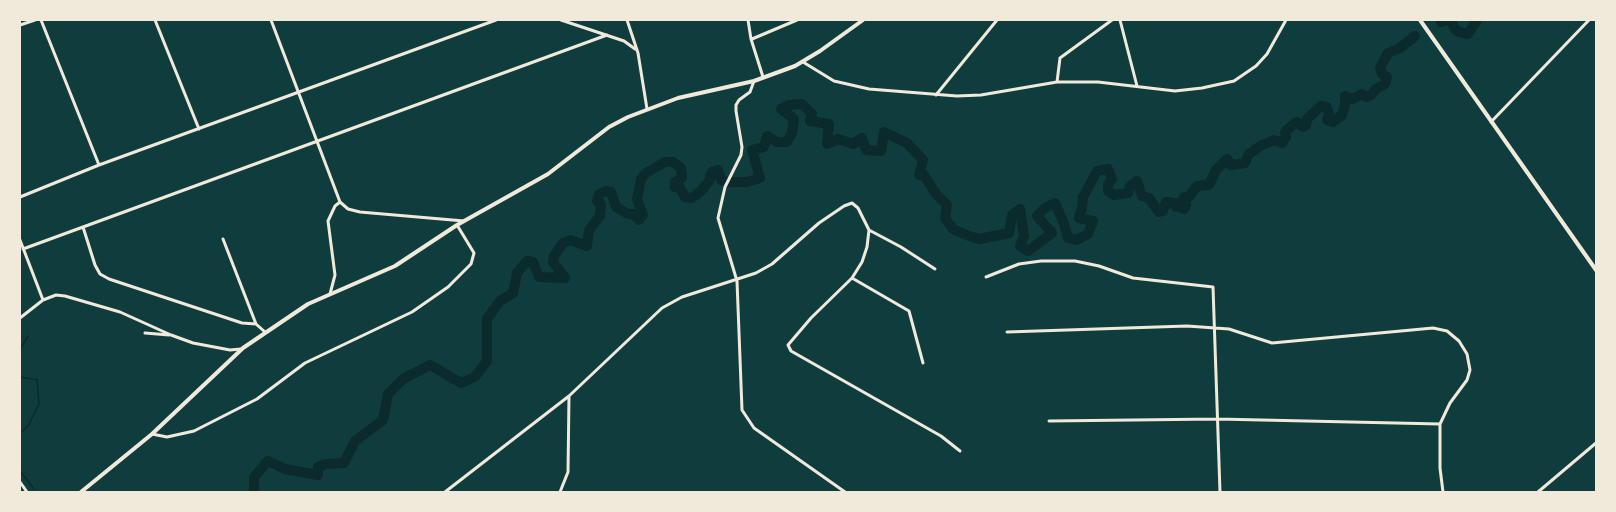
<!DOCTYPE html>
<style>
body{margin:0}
#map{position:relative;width:1616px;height:512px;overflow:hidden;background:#0f3d3e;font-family:"Source Sans 3",sans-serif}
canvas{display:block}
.frame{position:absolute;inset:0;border:21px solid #f1e9da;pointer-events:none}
</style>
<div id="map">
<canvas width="1616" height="512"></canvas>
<div class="frame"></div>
</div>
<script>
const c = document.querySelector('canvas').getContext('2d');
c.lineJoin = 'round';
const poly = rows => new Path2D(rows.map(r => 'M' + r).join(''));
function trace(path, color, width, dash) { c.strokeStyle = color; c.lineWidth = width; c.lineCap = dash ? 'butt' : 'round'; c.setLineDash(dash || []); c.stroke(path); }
const stream = poly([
 [20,349,28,336],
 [20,377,37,380,39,404,28,426,20,433],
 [20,471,34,489]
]);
const river = poly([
 [1441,22,1447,20,1452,23,1455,29,1459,32,1468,34,1477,20],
 [254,492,254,477,268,461,285,469,318,475,318,467,326,464,344,463,355,441,383,420,388,394,403,379,430,365,461,383,475,377,487,361,487,319,500,301,513,293,517,273,527,261,533,262,539,277,565,278,553,262,554,256,563,243,570,240,587,246,589,230,600,216,601,204,597,201,599,194,606,191,611,192,616,207,628,214,633,214,639,220,643,215,637,199,641,179,646,173,665,162,673,162,681,168,682,178,675,182,675,187,680,188,685,197,692,198,701,191,710,180,710,176,712,172,718,170,721,180,726,182,747,182,760,178,752,150,764,147,767,136,777,142,787,142,792,133,794,119,781,109,789,105,802,104,812,114,810,121,829,124,827,144,838,139,853,144,862,138,866,150,881,151,884,132,907,143,923,160,919,175,924,175,936,194,947,205,945,218,953,229,969,236,979,239,1009,233,1012,215,1020,209,1024,236,1020,246,1028,251,1052,233,1037,216,1045,208,1055,203,1064,224,1068,238,1076,240,1088,234,1093,221,1079,218,1082,208,1083,197,1097,171,1108,169,1112,179,1108,185,1108,191,1114,195,1128,193,1130,186,1137,181,1142,196,1149,198,1159,212,1163,211,1166,202,1174,203,1176,207,1180,207,1184,209,1186,205,1182,201,1184,197,1189,197,1197,186,1209,185,1216,170,1227,159,1231,165,1245,163,1248,155,1260,146,1274,140,1282,143,1286,137,1285,132,1295,123,1297,122,1303,127,1306,125,1307,119,1321,106,1327,107,1329,114,1327,120,1333,122,1342,115,1345,105,1345,96,1353,99,1362,94,1366,97,1371,95,1377,88,1384,85,1386,82,1387,77,1382,74,1380,68,1388,53,1400,48,1415,36]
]);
const minor = poly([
 [41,20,99,165],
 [155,20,199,129],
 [271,20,340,202,348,209,360,212,464,221],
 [561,20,624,41,635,49],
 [627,20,638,53,647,109],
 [748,20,751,39,763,77],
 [1120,20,1137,86],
 [20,25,35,20],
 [752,39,797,20],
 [803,62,834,81,869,89,957,96,981,95,1057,82,1098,82,1175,91,1202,88,1234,81,1256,66,1267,54,1286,20],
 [754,81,750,92,739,100,736,105,736,111,742,147,741,155,725,187,718,218,737,281,742,410,754,428,845,492],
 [1057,82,1060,58,1112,20],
 [936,95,997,20],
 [1491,122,1589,20],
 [20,197,99,165,496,20],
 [83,227,95,265,100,274,109,279,242,323,256,324],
 [869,230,901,247,935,269],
 [223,239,256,324,265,332],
 [20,240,43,300,20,318],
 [23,249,607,35],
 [986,277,1019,264,1041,261,1075,261,1099,266,1133,278,1213,287,1220,492],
 [852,278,909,311,923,363],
 [330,294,335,275,328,221,335,206,340,202],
 [43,300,56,295,65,296,120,312,171,335,193,343,230,350,241,349],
 [1007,332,1187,326,1229,329,1272,343,1433,328,1447,331,1459,341,1467,354,1470,370,1467,380,1450,403,1440,424,1440,468,1443,492],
 [145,333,169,335],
 [1049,421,1217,419,1440,424],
 [152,434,167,437,194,431,257,399,305,363,412,312,448,287,471,264,474,253,457,225],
 [20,482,27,492],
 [445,492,569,396,662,308,682,297,756,273,772,264,819,223,844,206,852,203,858,208,869,230,867,247,862,262,852,278,811,318,788,345,791,351,941,436,960,451],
 [560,492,568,472,569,396],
 [1538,492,1596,443]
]);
const tertiary = poly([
 [81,492,152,434,243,348,308,304,395,266,457,225,548,174,609,127,628,117,678,98,754,81,795,66,820,51,863,20]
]);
const secondary = poly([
 [1420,20,1596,270]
]);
trace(stream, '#0a2a2b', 1.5);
trace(river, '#0a2a2b', 10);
trace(minor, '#f1e9da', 3);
trace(tertiary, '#f1e9da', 4);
trace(secondary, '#f1e9da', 4);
</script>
